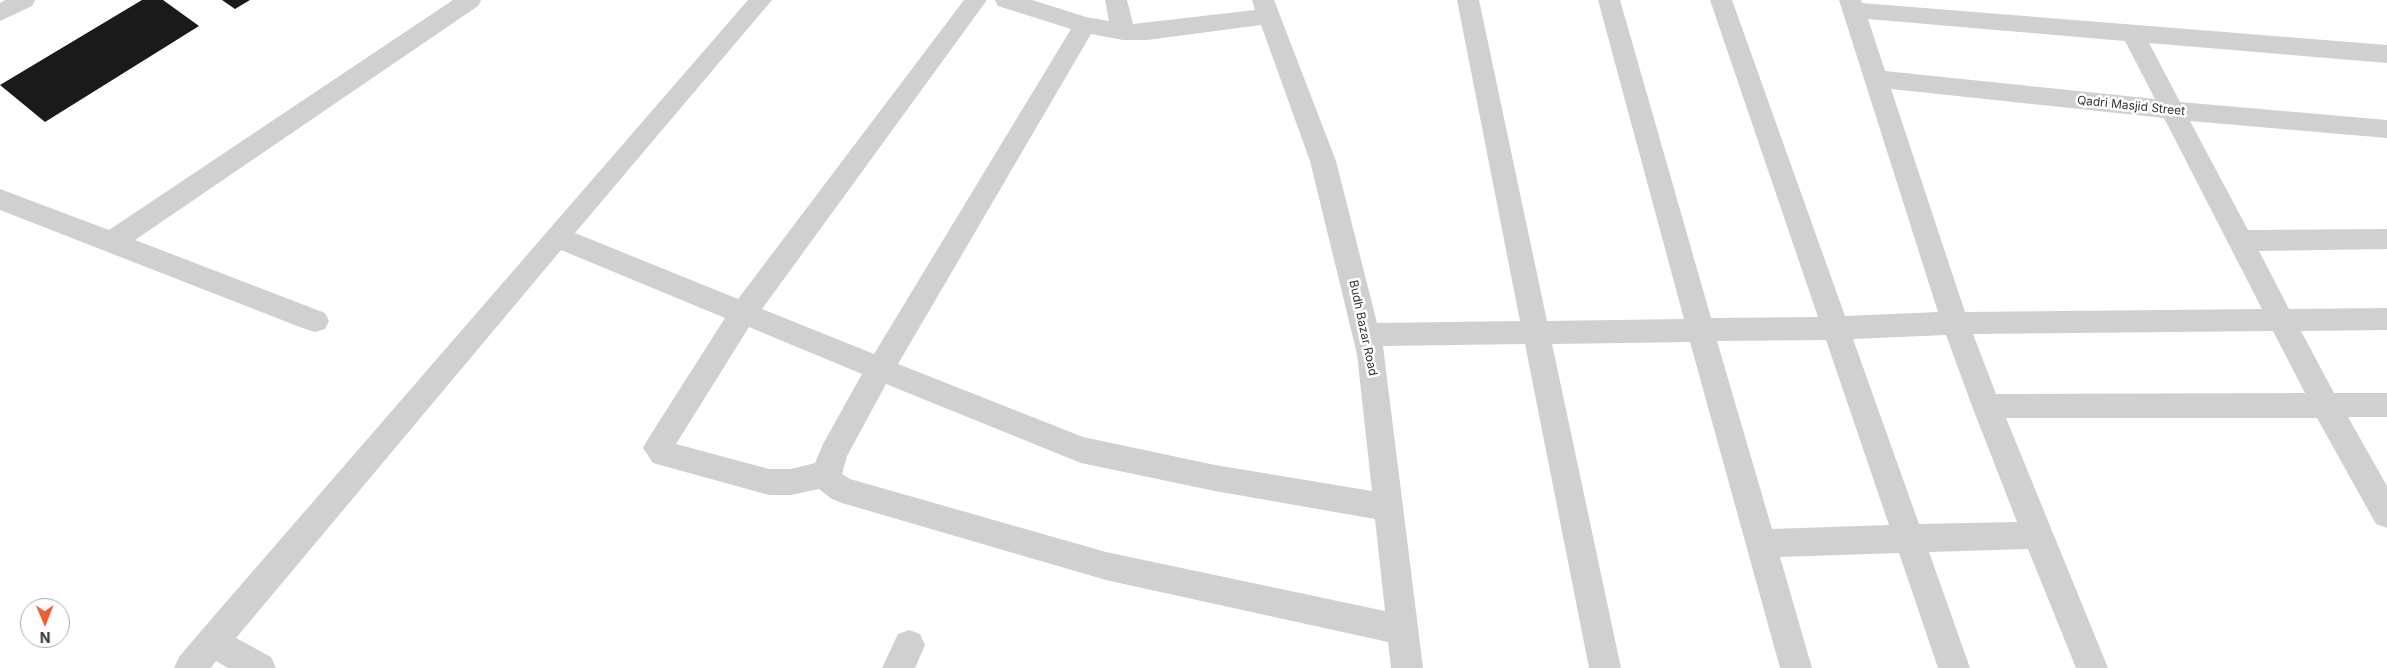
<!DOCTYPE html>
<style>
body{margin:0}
#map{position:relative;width:2387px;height:668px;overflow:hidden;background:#fff;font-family:Inter,sans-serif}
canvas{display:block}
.north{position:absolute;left:20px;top:598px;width:50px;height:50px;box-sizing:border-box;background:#fff;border:1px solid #adadad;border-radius:50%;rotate:179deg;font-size:14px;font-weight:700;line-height:20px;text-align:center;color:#333}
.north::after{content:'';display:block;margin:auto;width:18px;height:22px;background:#ed5d32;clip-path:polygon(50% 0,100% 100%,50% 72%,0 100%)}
</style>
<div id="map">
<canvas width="2387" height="668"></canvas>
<div class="north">N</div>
</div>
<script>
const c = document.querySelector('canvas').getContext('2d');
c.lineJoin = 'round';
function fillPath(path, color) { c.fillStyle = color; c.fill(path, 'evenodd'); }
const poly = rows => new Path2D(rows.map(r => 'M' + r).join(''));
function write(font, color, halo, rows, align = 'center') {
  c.font = font + ' Inter,sans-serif'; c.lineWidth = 5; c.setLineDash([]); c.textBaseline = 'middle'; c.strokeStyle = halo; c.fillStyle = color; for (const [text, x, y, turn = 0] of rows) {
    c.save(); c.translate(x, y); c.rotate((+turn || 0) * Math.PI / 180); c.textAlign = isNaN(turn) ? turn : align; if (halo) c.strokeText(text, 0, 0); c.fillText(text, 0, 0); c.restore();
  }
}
const building = poly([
 [142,0,163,0,199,26,45,122,0,85],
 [222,0,250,0,235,9]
]);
const minor = poly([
 [5,0,35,0,32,6,0,21,0,3,5,0],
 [453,0,481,0,478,6,135,240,325,313,329,321,325,329,315,332,305,329,0,210,0,189,109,230,453,0],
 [748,0,772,0,575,233,738,299,964,0,987,0,762,309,874,354,1071,29,998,6,995,0,1032,0,1086,17,1109,21,1105,0,1127,0,1133,24,1255,10,1252,0,1274,0,1336,161,1377,323,1520,321,1457,0,1479,0,1547,321,1684,319,1598,0,1620,0,1711,318,1818,317,1710,0,1732,0,1845,316,1938,312,1839,0,1861,0,1862,3,2387,45,2387,63,2149,43,2180,102,2387,120,2387,138,2190,121,2248,230,2387,229,2387,249,2259,251,2289,309,2387,308,2387,330,2301,331,2334,393,2387,393,2387,417,2348,417,2387,486,2387,528,2376,524,2317,418,2006,418,2108,668,2076,668,2028,549,1929,552,1970,668,1938,668,1899,553,1780,557,1812,668,1780,668,1690,342,1552,344,1621,668,1589,668,1525,344,1383,346,1423,668,1391,668,1388,642,1106,580,842,503,832,499,819,489,791,495,769,495,653,463,643,448,648,439,725,318,561,250,236,638,271,657,276,668,228,668,216,661,211,668,174,668,179,657,201,631,748,0],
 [1868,19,2125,41,2155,99,1885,71,1868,19],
 [1261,25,1310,161,1357,354,1372,491,1215,465,1083,437,898,364,1091,34,1123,40,1147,40,1261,25],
 [1891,89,2164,118,2262,309,1965,312,1891,89],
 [749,327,862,374,823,444,815,463,791,469,769,469,676,444,749,327],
 [2273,331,2305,393,1996,394,1973,334,2273,331],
 [1946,335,1972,406,2017,522,1919,524,1853,339,1946,335],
 [1826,340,1889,525,1772,529,1717,341,1826,340],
 [886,384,1081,463,1215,491,1375,519,1385,611,1106,552,850,479,842,474,847,456,886,384],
 [909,630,920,634,925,645,915,668,882,668,898,634,909,630]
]);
const streetNames = [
 ["Qadri Masjid Street",2131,106,6],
 ["Budh Bazar Road",1363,328,78]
];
fillPath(building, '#1a1a1a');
fillPath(minor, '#d0d0d0');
write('12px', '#333', '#fff', streetNames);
</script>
